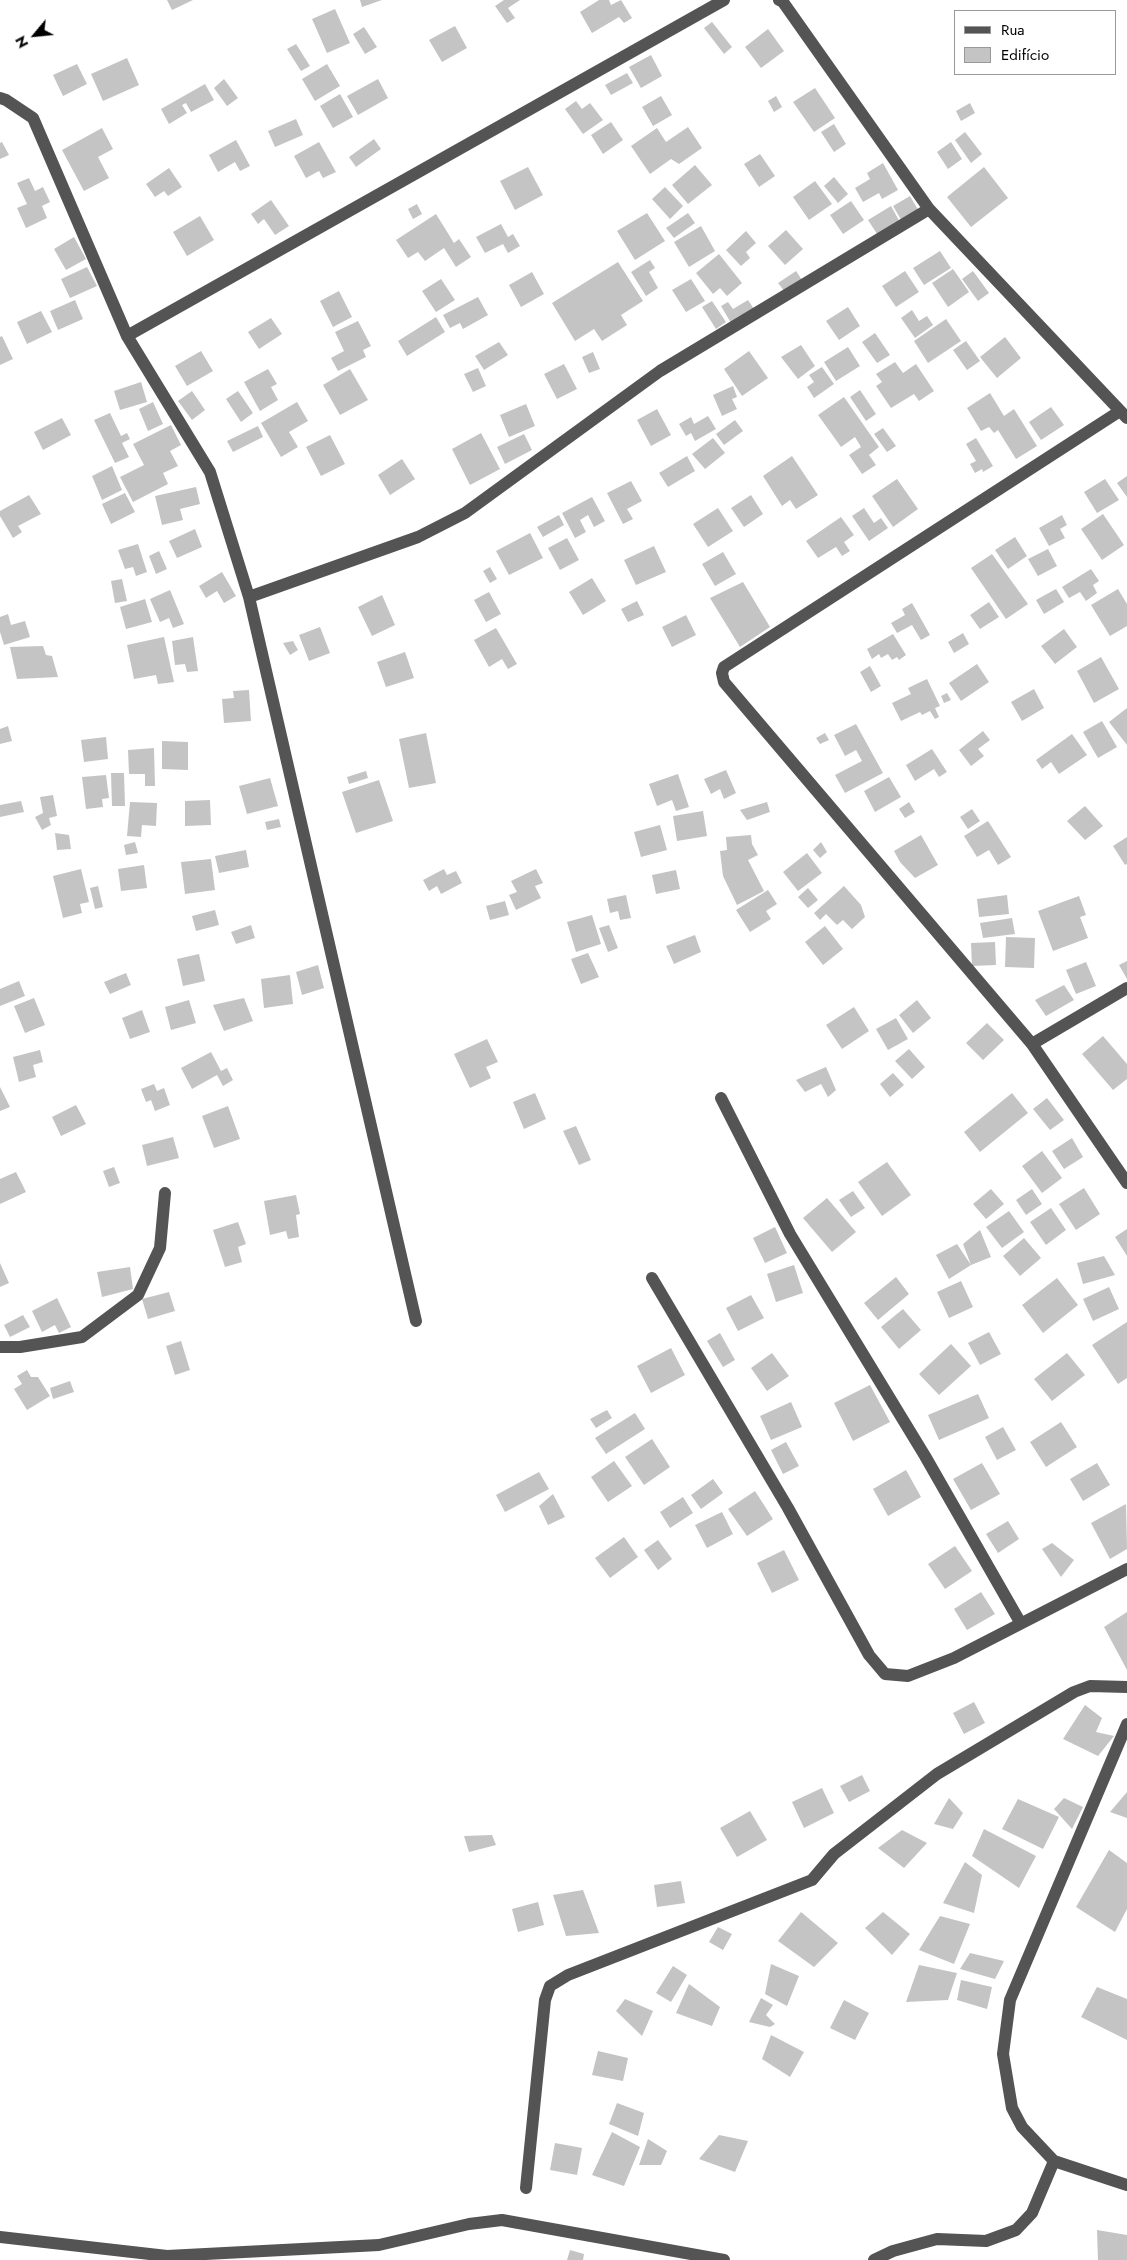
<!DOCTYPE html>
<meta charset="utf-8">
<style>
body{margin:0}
#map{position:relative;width:1127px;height:2260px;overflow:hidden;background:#fff;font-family:Jost,sans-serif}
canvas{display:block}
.legend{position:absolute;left:954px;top:10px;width:162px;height:65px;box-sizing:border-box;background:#fff;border:1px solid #999;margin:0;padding:6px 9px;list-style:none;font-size:15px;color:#000}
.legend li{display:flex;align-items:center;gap:10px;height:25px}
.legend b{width:25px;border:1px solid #999}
.north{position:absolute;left:10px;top:10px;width:50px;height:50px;-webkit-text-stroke:4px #fff;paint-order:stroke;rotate:242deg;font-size:14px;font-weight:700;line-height:20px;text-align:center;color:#000}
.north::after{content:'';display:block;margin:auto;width:18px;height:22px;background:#000;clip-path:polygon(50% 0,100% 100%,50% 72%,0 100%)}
</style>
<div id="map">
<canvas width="1127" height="2260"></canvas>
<ul class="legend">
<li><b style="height:6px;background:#545454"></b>Rua</li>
<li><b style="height:14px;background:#c4c4c4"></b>Edifício</li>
</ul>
<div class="north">N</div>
</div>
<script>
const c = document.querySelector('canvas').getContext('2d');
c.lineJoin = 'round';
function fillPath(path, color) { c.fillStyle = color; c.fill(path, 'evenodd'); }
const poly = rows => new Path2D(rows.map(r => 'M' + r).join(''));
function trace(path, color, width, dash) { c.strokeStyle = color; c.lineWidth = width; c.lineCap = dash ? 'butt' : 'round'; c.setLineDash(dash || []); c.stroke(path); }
const building = poly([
 [167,0,193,0,172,10],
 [360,0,382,0,362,7],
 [504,0,520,0,508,8,515,18,507,23,495,6],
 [599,0,609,0,611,5,621,0,632,18,624,23,619,17,592,33,580,12],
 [335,9,350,43,327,53,312,19],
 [712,22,732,47,724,54,704,28],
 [455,26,467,48,442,62,429,40],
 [364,27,377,47,365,54,353,34],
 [768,29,784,51,761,68,745,47],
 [296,44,310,66,301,71,287,49],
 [651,55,662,76,641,88,629,67],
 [127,58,139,85,103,101,91,74],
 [77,64,87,84,63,96,53,75],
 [327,64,340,86,315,101,302,79],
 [627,73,633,83,611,95,605,85],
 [224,79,238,98,227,106,214,88],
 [378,79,388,98,358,115,347,96],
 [205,84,214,100,191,112,186,103,182,105,187,113,169,124,161,109],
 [815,88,835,118,814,132,793,102],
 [340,94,353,117,333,128,320,106],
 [661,96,672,115,653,126,642,107],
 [776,96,782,107,774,112,768,101],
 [576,101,582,109,590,103,603,120,583,134,565,109],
 [970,103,975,113,961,121,956,111],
 [296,119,303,135,275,147,268,131],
 [611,122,623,140,603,154,591,135],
 [834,124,846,144,834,152,821,132],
 [688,127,702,148,679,164,671,159,650,174,631,146,657,128,666,142],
 [102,128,113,149,98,157,109,178,84,191,62,150],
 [965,132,982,154,971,163,955,140],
 [374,139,381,149,356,167,349,157],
 [236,140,250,166,240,171,235,162,218,172,209,155],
 [2,142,9,155,0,159,0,143],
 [319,142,336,172,323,178,319,171,306,178,294,156],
 [951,142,962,159,948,169,937,152],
 [760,154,775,176,759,187,744,164],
 [883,163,898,190,882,199,879,193,863,202,855,188,870,179,867,173],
 [695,165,712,185,688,204,672,185],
 [528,167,543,195,515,210,500,181],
 [984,167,1008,198,971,227,947,197],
 [169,168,182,187,168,196,164,191,155,197,146,184],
 [834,177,848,194,838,203,824,186],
 [29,178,35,191,43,187,50,202,42,206,47,218,26,228,17,208,27,204,17,183],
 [815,181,832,204,809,220,793,197],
 [665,187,683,206,670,219,652,199],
 [910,196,920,213,903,223,893,206],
 [271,200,289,226,275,235,264,219,258,224,251,214],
 [851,201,864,220,843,234,830,215],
 [417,204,422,214,413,219,408,209],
 [891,206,901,224,879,237,868,220],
 [647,213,665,241,635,260,617,231],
 [688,213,695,223,674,238,666,228],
 [436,214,454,243,459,239,471,257,456,267,444,248,425,261,418,252,408,258,396,240],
 [200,216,214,240,187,256,173,232],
 [501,224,508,237,513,234,520,246,508,253,503,244,485,253,476,237],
 [701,226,715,251,689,267,674,242],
 [786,230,803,249,785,265,768,246],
 [746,231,756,243,746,252,750,258,741,266,726,250],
 [74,237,86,259,66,270,54,249],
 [940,251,951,268,924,285,913,268],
 [719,254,742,283,727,296,720,288,713,294,696,273],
 [650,260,655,268,649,272,658,288,646,296,631,272],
 [618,262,643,301,621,315,627,325,602,341,594,329,575,341,552,303],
 [87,267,97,286,70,298,61,279],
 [953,269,969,292,948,307,932,283],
 [796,271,802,280,785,292,778,283],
 [905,271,919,292,896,307,882,286],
 [973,271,989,293,978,301,962,279],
 [532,272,544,294,521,307,509,285],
 [441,279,455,300,436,312,422,291],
 [691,279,705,301,686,312,672,290],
 [339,291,352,317,333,327,320,301],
 [478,297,488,315,463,329,460,323,450,328,443,315],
 [75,300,83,319,58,330,50,311],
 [748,300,754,309,731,323,721,306,728,302,733,309],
 [712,301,726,322,716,329,702,307],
 [848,307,860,326,839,340,826,321],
 [912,310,919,321,927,316,933,325,915,338,901,318],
 [41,311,52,332,27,344,17,322],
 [436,317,445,332,407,356,398,341],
 [271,318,282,334,259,349,248,332],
 [946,319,961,341,928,363,914,341],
 [358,321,371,346,363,350,366,357,338,371,331,358,344,351,335,332],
 [875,333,890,355,877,363,862,342],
 [2,336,13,359,0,365,0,337],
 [1005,337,1021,358,997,378,980,357],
 [966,341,980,361,967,370,953,350],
 [499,342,508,355,484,370,475,356],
 [801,345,815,366,798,379,781,357],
 [848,347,860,366,836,381,824,362],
 [201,351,213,371,187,386,175,366],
 [749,351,768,378,742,396,724,369],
 [593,352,600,369,589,373,582,357],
 [895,362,903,373,916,364,934,391,919,401,914,394,891,408,876,386,882,382,876,374],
 [564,364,577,389,557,399,544,374],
 [822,367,834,384,814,398,807,387,814,382,809,375],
 [478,368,486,386,473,392,464,374],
 [268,369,277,384,271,387,278,400,260,411,244,382],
 [350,369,368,400,340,415,323,385],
 [141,382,147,402,120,410,114,391],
 [733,386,737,397,732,399,737,409,722,416,713,395],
 [860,390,876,414,866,421,850,397],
 [192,391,205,410,192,420,178,401],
 [238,391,253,413,241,422,226,399],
 [990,393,1004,416,1014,409,1037,446,1016,459,998,430,994,433,989,427,981,431,967,408],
 [844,397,879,447,869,455,876,465,862,474,849,455,861,447,855,437,841,447,818,415],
 [153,402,163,424,148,431,139,409],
 [297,402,308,421,289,432,298,447,281,457,261,423],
 [526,404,535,426,509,437,500,415],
 [1051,407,1064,425,1041,440,1029,422],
 [657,409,671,435,651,446,637,420],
 [110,413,121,436,127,433,130,439,122,443,129,457,115,463,94,420],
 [708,416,716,429,695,441,691,433,686,436,679,424,691,417,694,424],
 [62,418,71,435,43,450,34,432],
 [735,420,743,431,724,445,716,434],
 [171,425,181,445,170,451,178,466,163,473,168,484,133,502,120,477,144,465,133,444],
 [258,426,263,437,233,452,227,441],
 [883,428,896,446,887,452,874,434],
 [481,433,500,469,470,485,452,449],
 [524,434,532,450,505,464,497,447],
 [330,435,345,464,321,476,306,447],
 [713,438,725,453,705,469,692,454],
 [976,438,993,466,983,472,982,469,975,473,970,464,976,461,966,444],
 [687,456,695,471,668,487,659,473],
 [792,456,818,495,796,509,790,500,782,506,763,476],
 [402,459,415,479,390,495,378,475],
 [112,466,122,490,102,500,92,476],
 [1127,476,1127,497,1117,483],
 [897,479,918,509,893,527,872,496],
 [1105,479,1119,500,1097,513,1084,492],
 [631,481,642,501,627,509,633,519,623,524,607,493],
 [196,487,200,504,180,509,183,520,162,525,155,496],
 [125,493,135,512,111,524,102,504],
 [29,495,41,514,18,526,22,532,13,538,0,516,0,511],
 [751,495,763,514,744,527,731,508],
 [592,497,605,521,594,527,588,515,580,520,586,532,575,538,562,513],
 [718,508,733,531,708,547,693,524],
 [864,508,874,523,881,518,888,528,869,541,852,516],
 [1103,514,1124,545,1102,560,1081,529],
 [559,515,564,525,543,537,537,527],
 [1062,515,1067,525,1060,529,1065,538,1049,546,1039,528],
 [841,517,854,535,844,542,850,551,842,556,836,547,818,558,806,541],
 [195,529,202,547,177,558,169,541],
 [530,533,543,558,509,575,496,551],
 [1015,537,1027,556,1008,569,995,550],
 [567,538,579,560,560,570,548,548],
 [138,544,147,572,136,576,133,567,125,569,118,550],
 [654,546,666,572,636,585,624,560],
 [1048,549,1057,566,1038,576,1028,559],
 [159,551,167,569,156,574,149,556],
 [723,552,736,574,715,586,702,564],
 [992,554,1028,604,1006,619,971,568],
 [490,567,497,579,490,583,483,571],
 [1091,569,1099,581,1093,585,1097,593,1086,601,1080,592,1069,598,1062,587],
 [222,572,236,596,224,603,217,591,206,598,199,586],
 [592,578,606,601,583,615,569,592],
 [122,579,127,601,115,603,111,581],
 [743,582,770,627,740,647,710,598],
 [1056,589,1064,602,1044,614,1036,600],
 [1118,589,1127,604,1127,626,1110,636,1091,605],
 [170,590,184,624,173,628,169,618,160,622,150,599],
 [489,592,501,614,486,622,474,600],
 [382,595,395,625,372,636,358,607],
 [145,599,152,622,126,629,120,607],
 [637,601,644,615,628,622,621,609],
 [989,602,999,617,980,629,970,615],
 [912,603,930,635,921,640,912,625,897,633,891,623,905,615,902,609],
 [8,614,11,625,25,621,30,637,4,645,0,632,0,617],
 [686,615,696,635,672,647,662,627],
 [320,627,330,653,309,661,299,635],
 [496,628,517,664,508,669,502,659,489,667,474,640],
 [1064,629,1077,647,1055,664,1041,646],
 [963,633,969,644,954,653,948,642],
 [893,634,906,655,899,660,897,657,892,660,888,654,881,658,879,654,872,659,867,649],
 [164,637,174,682,158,684,156,675,134,679,127,645],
 [193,637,198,671,187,672,185,664,175,665,172,641],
 [293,641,298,650,290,655,283,643],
 [43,646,46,655,52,656,58,677,17,679,10,647],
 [405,652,414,678,386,687,377,662],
 [1101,657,1119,689,1094,703,1077,671],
 [977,664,989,682,961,701,949,683],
 [870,666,881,686,871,692,860,672],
 [927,679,940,706,935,708,939,717,935,719,930,711,922,715,920,712,901,721,892,703,911,694,908,688],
 [1034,689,1044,708,1022,721,1011,702],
 [249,690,251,721,224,723,222,699,234,698,233,691],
 [947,693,951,700,944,703,941,696],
 [1127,708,1127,745,1109,722],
 [1102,721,1117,747,1098,758,1083,732],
 [856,724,883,773,845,793,835,775,862,761,856,750,845,756,834,735],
 [8,726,12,741,0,744,0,729],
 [983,731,990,740,978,749,984,756,971,766,959,750],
 [426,733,436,783,409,788,399,739],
 [825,733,829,740,820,744,816,738],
 [1072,734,1087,755,1059,774,1051,762,1042,769,1036,760],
 [106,737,108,759,84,762,81,740],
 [162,741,188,742,188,770,162,769],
 [154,748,155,786,145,786,145,774,129,774,128,750],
 [932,749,947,772,939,777,934,769,915,781,906,765],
 [726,770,736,793,724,799,720,789,711,794,704,779],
 [366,771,368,778,349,784,347,777],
 [111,773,124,773,125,806,112,806],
 [678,774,689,807,676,811,672,800,657,806,649,784],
 [106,775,109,798,102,799,103,807,86,809,82,777],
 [889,777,901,797,875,812,864,791],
 [270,778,278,806,247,814,239,786],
 [379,780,393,821,356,833,342,792],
 [53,795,57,816,49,818,51,825,42,830,35,817,43,813,40,797],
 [210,800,211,825,185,826,185,801],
 [21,801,24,812,0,817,0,805],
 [130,802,157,803,156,826,142,825,141,837,127,836],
 [767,802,770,812,747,820,740,810],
 [909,802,915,812,905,818,899,809],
 [1085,806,1103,826,1085,840,1067,821],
 [972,809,980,821,968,829,960,817],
 [703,811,707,836,677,841,673,816],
 [279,819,281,827,267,830,265,822],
 [988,821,1011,857,998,865,989,850,977,857,964,836],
 [660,825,667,850,641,857,634,832],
 [55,833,69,835,71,849,57,850],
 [751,835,752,844,758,855,748,860,764,891,737,905,723,876,720,851,727,850,726,837],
 [921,835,938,865,915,878,900,862,894,851],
 [1127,837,1127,864,1125,865,1113,846],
 [135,842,138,853,126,855,124,845],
 [821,842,827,852,820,858,813,850],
 [246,850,249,867,219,873,215,856],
 [807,853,822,873,798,891,783,872],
 [211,859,215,890,185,894,181,862],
 [144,865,147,888,121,891,118,869],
 [81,869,89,902,80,904,82,913,63,918,53,876],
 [444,869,447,875,456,871,462,883,441,894,437,886,429,891,423,880],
 [536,869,543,883,535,886,541,898,516,910,509,895,517,892,511,881],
 [676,870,680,889,656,894,652,875],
 [98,886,103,907,95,909,90,888],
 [844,886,861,905,865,917,852,929,843,920,837,925,826,914,820,920,814,913],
 [808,888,818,900,808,908,798,897],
 [768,890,777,904,766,911,771,919,750,932,736,910],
 [626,895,631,918,620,920,618,911,610,913,607,899],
 [1007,895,1009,914,979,917,977,899],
 [1079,896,1086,915,1080,917,1088,938,1053,951,1038,911],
 [505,901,509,915,490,920,486,906],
 [215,910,219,925,196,931,192,916],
 [592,915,601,944,576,952,567,922],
 [1012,918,1015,934,983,938,980,923],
 [251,925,255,938,236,944,231,932],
 [609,925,618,948,608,952,599,928],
 [825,926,843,949,823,965,805,942],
 [695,935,701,952,674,964,666,946],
 [1006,937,1035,938,1034,968,1005,967],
 [995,942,996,965,972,966,971,943],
 [588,953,599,977,581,984,571,959],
 [199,954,205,981,183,986,177,959],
 [1127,961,1127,979,1119,965],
 [1086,962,1096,986,1076,994,1066,970],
 [318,965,324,988,302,995,296,972],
 [126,973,131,985,110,994,104,982],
 [290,975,293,1004,264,1008,261,979],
 [19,981,25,996,0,1006,0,989],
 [1064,985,1074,1000,1046,1016,1035,1000],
 [34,998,45,1025,25,1033,14,1006],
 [244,998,253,1021,224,1031,213,1005],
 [189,1000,196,1023,171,1030,165,1007],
 [917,1000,931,1018,913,1033,899,1015],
 [854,1007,869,1031,842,1049,826,1025],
 [142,1010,150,1032,130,1039,122,1018],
 [896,1018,908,1039,888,1050,876,1029],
 [987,1023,1004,1040,983,1060,966,1043],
 [1103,1036,1127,1064,1127,1079,1113,1090,1082,1054],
 [487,1039,498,1062,486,1067,491,1078,470,1088,454,1054],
 [909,1049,925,1067,912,1079,895,1061],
 [40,1050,43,1062,33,1065,36,1077,19,1082,13,1057],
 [211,1052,221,1071,227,1068,233,1080,223,1086,217,1075,192,1089,181,1068],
 [826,1067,836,1090,828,1097,821,1084,805,1092,796,1080],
 [893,1073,904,1085,890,1097,880,1084],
 [154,1084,157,1091,164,1088,170,1105,155,1111,151,1100,146,1102,141,1089],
 [0,1087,10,1107,0,1111],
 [535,1093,546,1119,524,1129,513,1102],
 [1012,1093,1028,1113,980,1152,964,1132],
 [1047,1098,1064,1120,1050,1130,1033,1109],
 [76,1105,86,1124,61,1136,52,1117],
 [228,1106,240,1139,214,1148,202,1116],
 [576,1126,591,1160,579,1165,563,1131],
 [173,1137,179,1158,147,1166,142,1145],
 [1072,1138,1083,1157,1064,1169,1052,1151],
 [1042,1151,1062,1178,1042,1193,1022,1166],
 [887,1162,911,1195,882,1216,858,1182],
 [114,1167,120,1183,109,1187,103,1171],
 [16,1172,26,1192,0,1204,0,1179],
 [1084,1188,1100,1214,1076,1230,1059,1204],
 [991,1189,1004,1204,986,1219,973,1204],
 [1032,1189,1042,1204,1026,1215,1016,1200],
 [853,1191,865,1208,851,1217,839,1200],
 [296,1195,300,1214,296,1215,299,1237,288,1239,286,1231,270,1235,264,1201],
 [827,1198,856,1232,832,1252,803,1218],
 [1051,1208,1066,1230,1046,1245,1030,1222],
 [1009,1211,1024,1232,1002,1248,986,1227],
 [238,1222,246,1244,238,1247,242,1262,225,1267,213,1230],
 [775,1227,787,1253,765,1263,753,1238],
 [1127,1229,1127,1256,1115,1237],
 [980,1230,991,1257,971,1265,963,1244],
 [1024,1238,1041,1258,1020,1276,1003,1256],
 [957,1244,971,1265,949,1279,936,1255],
 [1104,1256,1115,1275,1083,1284,1077,1263],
 [0,1263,9,1283,0,1287],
 [794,1265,803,1293,776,1302,767,1274],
 [130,1267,133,1289,102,1297,97,1272],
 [896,1277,909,1294,878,1320,864,1303],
 [1057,1278,1078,1305,1043,1333,1022,1305],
 [961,1281,973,1307,949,1318,937,1292],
 [1109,1287,1119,1309,1093,1321,1083,1299],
 [169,1292,175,1311,148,1319,142,1299],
 [751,1295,764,1318,738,1331,726,1308],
 [57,1298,71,1327,59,1333,55,1325,42,1332,32,1311],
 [903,1309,921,1330,899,1349,881,1327],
 [23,1315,30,1327,10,1337,4,1325],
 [1127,1322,1127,1378,1118,1384,1092,1345],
 [989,1332,1001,1354,980,1365,968,1343],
 [720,1333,735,1360,723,1367,707,1341],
 [181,1341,190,1370,175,1375,166,1346],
 [951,1344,971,1366,939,1395,919,1374],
 [671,1348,685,1375,651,1393,637,1366],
 [772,1353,789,1376,767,1391,751,1368],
 [1067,1353,1085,1375,1052,1401,1034,1379],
 [27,1370,31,1377,38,1377,50,1396,27,1410,14,1389,22,1384,17,1376],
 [70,1381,74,1392,53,1399,50,1388],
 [870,1385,890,1422,853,1441,834,1403],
 [978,1394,989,1418,939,1440,928,1415],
 [791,1402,802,1427,771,1440,760,1416],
 [607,1410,612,1418,596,1428,590,1419],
 [635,1413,645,1429,606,1454,595,1438],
 [1061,1422,1077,1447,1046,1467,1030,1442],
 [1003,1427,1016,1450,997,1460,985,1437],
 [652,1439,670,1467,644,1485,625,1457],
 [786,1442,799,1466,783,1474,771,1450],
 [614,1461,632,1486,608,1502,591,1477],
 [982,1463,1000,1494,971,1510,953,1479],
 [1097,1463,1110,1485,1083,1501,1070,1479],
 [906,1470,921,1497,888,1516,873,1489],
 [539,1472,549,1489,505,1512,496,1495],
 [713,1479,723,1493,701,1509,691,1495],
 [755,1491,773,1519,747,1536,728,1509],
 [553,1494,565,1517,548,1525,539,1506],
 [683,1497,693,1513,670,1528,660,1512],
 [1126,1504,1127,1549,1110,1559,1091,1523],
 [722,1512,733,1534,707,1548,695,1525],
 [1008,1521,1019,1539,998,1553,986,1534],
 [624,1537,638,1557,610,1578,595,1558],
 [658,1540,672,1559,658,1570,644,1550],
 [1052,1543,1074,1560,1061,1577,1042,1549],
 [955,1546,972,1571,945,1589,928,1564],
 [784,1550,799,1580,772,1593,757,1563],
 [981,1592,995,1614,967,1630,954,1609],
 [1127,1612,1127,1670,1104,1627],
 [974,1702,985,1723,964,1734,953,1713],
 [1085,1705,1102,1718,1096,1732,1114,1736,1098,1756,1063,1739],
 [862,1775,870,1791,849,1802,840,1786],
 [822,1788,834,1813,804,1828,792,1802],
 [1127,1792,1127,1818,1110,1812],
 [949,1798,963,1813,953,1829,934,1824],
 [1064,1798,1083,1807,1072,1829,1054,1809],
 [1018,1799,1059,1817,1043,1849,1002,1829],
 [750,1811,767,1840,737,1857,720,1828],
 [984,1829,1036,1856,1019,1888,972,1856],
 [902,1830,927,1843,904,1868,878,1848],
 [492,1835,496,1845,469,1852,464,1836],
 [1109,1850,1127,1863,1127,1909,1115,1932,1076,1907],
 [965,1862,982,1875,974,1913,943,1903],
 [681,1881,685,1903,657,1907,654,1885],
 [583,1890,599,1933,566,1936,553,1895],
 [538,1902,544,1925,518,1932,512,1909],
 [801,1912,838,1943,814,1967,778,1941],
 [883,1912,910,1934,892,1955,865,1928],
 [940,1916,970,1924,954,1964,919,1950],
 [718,1927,732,1934,723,1950,709,1942],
 [970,1953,1004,1961,995,1979,960,1969],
 [771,1964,799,1976,787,2006,765,1994],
 [919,1965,957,1973,948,2000,906,2002],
 [673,1966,687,1975,671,2002,656,1993],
 [961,1980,992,1987,987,2009,957,2000],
 [689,1984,720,2007,712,2026,676,2013],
 [1097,1987,1127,1999,1127,2040,1081,2017],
 [761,1998,773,2005,766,2015,775,2024,770,2027,749,2022],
 [625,1999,653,2011,642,2036,616,2011],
 [844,2000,869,2013,855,2040,830,2028],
 [771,2035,804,2052,790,2077,762,2059],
 [598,2051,628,2058,623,2081,592,2075],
 [617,2103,644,2113,638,2136,609,2124],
 [612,2132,640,2147,624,2186,592,2175],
 [719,2135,748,2141,735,2172,699,2159],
 [648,2139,667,2151,661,2165,639,2165],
 [555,2143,582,2148,577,2175,550,2170],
 [1097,2230,1127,2235,1127,2260,1098,2260],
 [570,2250,584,2254,583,2260,567,2260]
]);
const minor = poly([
 [779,0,783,2,929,209,1127,418],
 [0,98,6,100,33,118,127,336,210,472,249,597,416,1321],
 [127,336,724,0],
 [1120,411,724,667,722,673,724,682,1032,1044,1127,1183],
 [249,597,418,537,465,513,660,371,929,209],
 [1032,1044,1127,988],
 [721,1098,790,1234,925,1456,1020,1622],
 [652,1278,788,1508,869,1655,885,1674,908,1676,954,1658,1127,1569],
 [0,1347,20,1347,82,1337,138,1295,160,1248,165,1193],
 [1127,1724,1010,2000,1003,2054,1012,2108,1022,2127,1054,2161,1127,2185],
 [526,2188,545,2000,550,1986,568,1975,812,1880,834,1854,937,1774,1074,1692,1090,1686,1127,1687],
 [0,2237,167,2256,379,2245,469,2224,502,2220,724,2260],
 [874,2260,893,2251,937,2239,986,2241,1016,2230,1032,2213,1054,2161]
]);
fillPath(building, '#c4c4c4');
trace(minor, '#545454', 12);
</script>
